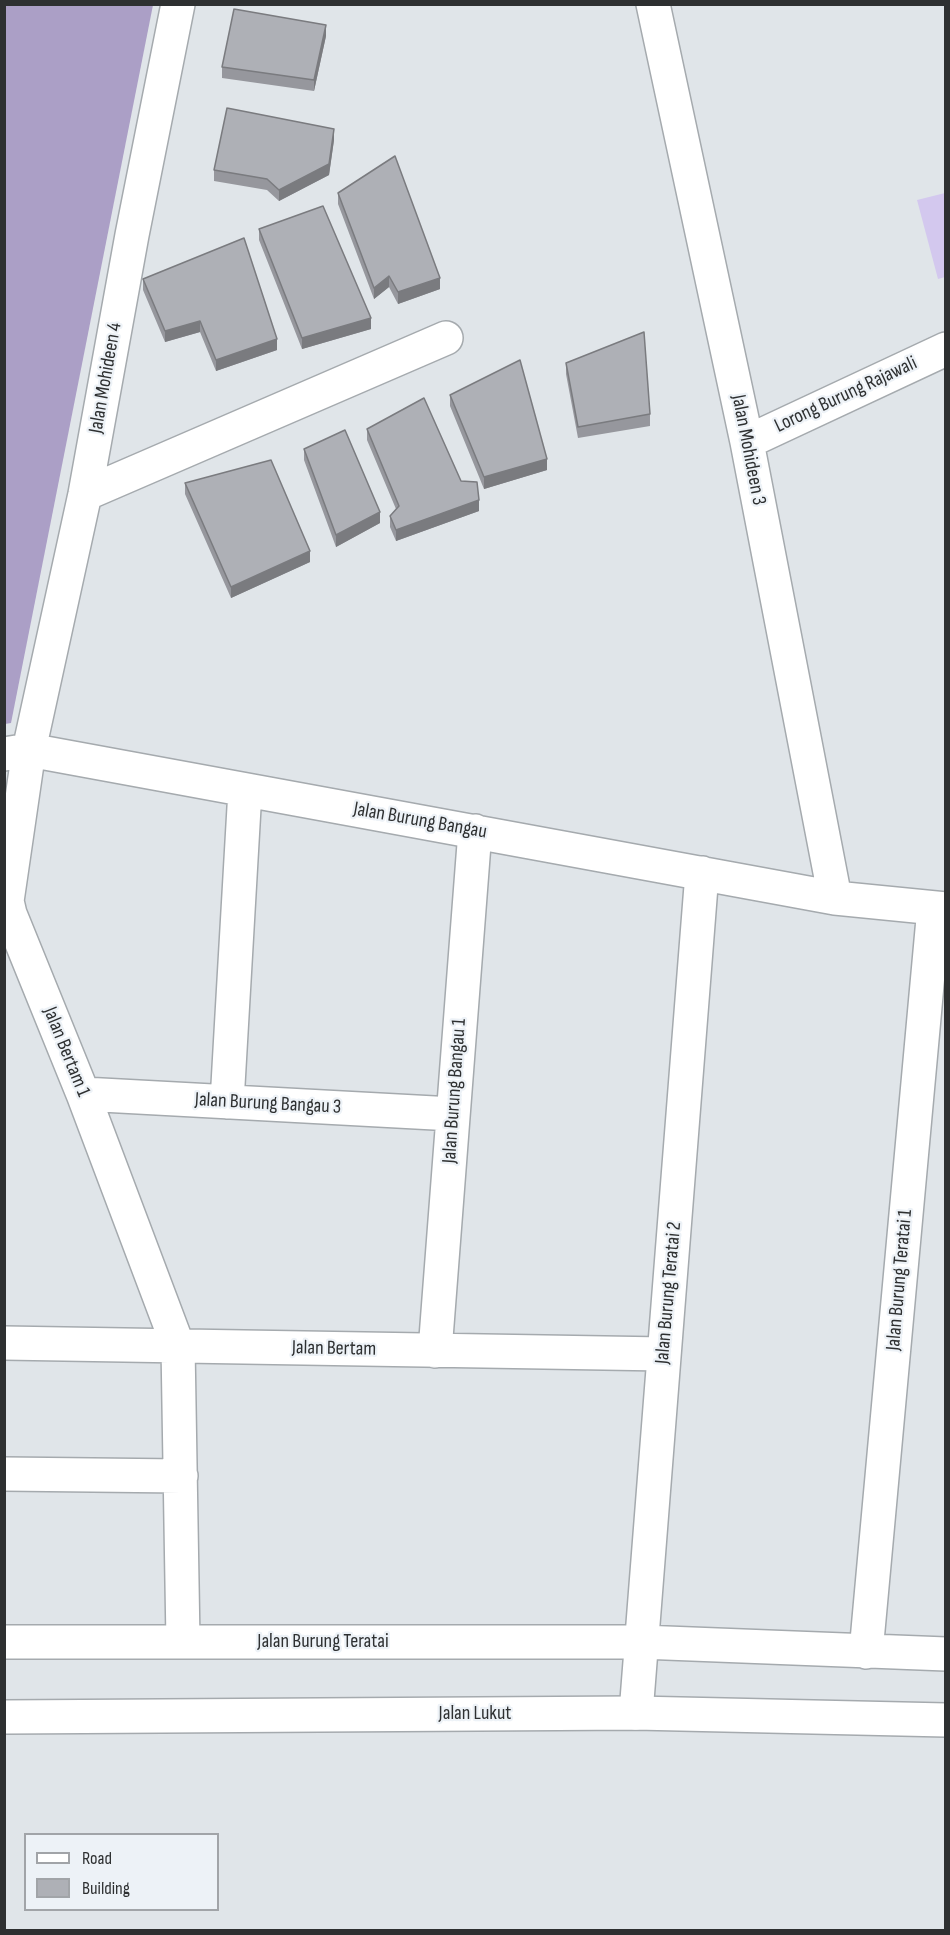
<!DOCTYPE html>
<style>
body{margin:0}
#map{position:relative;width:950px;height:1935px;overflow:hidden;background:#e0e5e9;font-family:"Sofia Sans Condensed",sans-serif}
canvas{display:block}
.frame{position:absolute;inset:0;border:6px solid #2e3031;pointer-events:none}
.legend{position:absolute;left:24px;top:1833px;width:195px;height:78px;box-sizing:border-box;background:#edf2f7;border:2px solid #a1a4a8;margin:0;padding:8px 10px;list-style:none;font-size:18px;color:#2e3031}
.legend li{display:flex;align-items:center;gap:12px;height:30px}
.legend b{width:30px;border:2px solid #a1a4a8}
</style>
<div id="map">
<canvas width="950" height="1935"></canvas>
<div class="frame"></div>
<ul class="legend">
<li><b style="height:8px;background:#fff"></b>Road</li>
<li><b style="height:16px;background:#aeb0b6"></b>Building</li>
</ul>
</div>
<script>
const c = document.querySelector('canvas').getContext('2d');
c.lineJoin = 'round';
function fillPath(path, color) { c.fillStyle = color; c.fill(path, 'evenodd'); }
const poly = rows => new Path2D(rows.map(r => 'M' + r).join(''));
function trace(path, color, width, dash) { c.strokeStyle = color; c.lineWidth = width; c.lineCap = dash ? 'butt' : 'round'; c.setLineDash(dash || []); c.stroke(path); }
function write(font, color, halo, rows, align = 'center') {
  c.font = font + ' "Sofia Sans Condensed",sans-serif'; c.lineWidth = 4.5; c.setLineDash([]); c.textBaseline = 'middle'; c.strokeStyle = halo; c.fillStyle = color; for (const [text, x, y, turn = 0] of rows) {
    c.save(); c.translate(x, y); c.rotate((+turn || 0) * Math.PI / 180); c.textAlign = isNaN(turn) ? turn : align; if (halo) c.strokeText(text, 0, 0); c.fillText(text, 0, 0); c.restore();
  }
}
const green = poly([
 [945,193,945,277,938,279,917,200]
]);
const forest = poly([
 [5,4,153,5,11,723,5,724]
]);
const street = poly([
 [178,4,132,235,85,494,29,750,7,901,10,914,83,1094,178,1346,183,1642],
 [653,4,747,442,835,898],
 [747,442,946,349],
 [85,494,446,338],
 [4,754,29,750,835,898,946,909],
 [83,1094,453,1114],
 [227,1102,245,790],
 [4,1343,664,1354],
 [435,1351,475,831],
 [4,1474,181,1476],
 [4,1642,641,1642,946,1654],
 [866,1652,934,908],
 [636,1713,702,873]
]);
const secondary = poly([
 [4,1717,636,1713,946,1720]
]);
const wall = poly([
 [326,36,314,91,222,78,222,67],
 [334,140,329,175,279,201,267,190,214,181,214,170],
 [338,193,440,289,398,304,389,287,374,299,338,204],
 [259,229,371,329,302,349,259,240],
 [143,279,277,350,216,371,200,332,165,342,143,290],
 [566,363,650,414,650,426,578,438,566,374],
 [450,395,547,470,484,489,450,406],
 [367,429,461,481,479,511,396,541,390,527,390,516,396,509,367,440],
 [304,449,380,523,336,547,304,460],
 [185,483,310,562,231,598,185,494]
]);
const shadedWall = poly([
 [326,25,326,36,314,91,314,80],
 [334,129,334,140,329,175,279,201,279,190],
 [389,276,389,287,374,299,374,288],
 [440,278,440,289,398,304,398,292],
 [371,318,371,329,302,349,302,338],
 [200,321,200,332,165,342,165,331],
 [277,339,277,350,216,371,216,360],
 [547,459,547,470,484,489,484,477],
 [479,500,479,511,396,541,396,530],
 [380,512,380,523,336,547,336,535],
 [310,551,310,562,231,598,231,587]
]);
const building = poly([
 [234,9,326,25,314,80,222,67,234,9],
 [227,108,334,129,329,164,279,190,267,179,214,170,227,108],
 [395,156,440,278,398,292,389,276,374,288,338,193,395,156],
 [323,206,371,318,302,338,259,229,323,206],
 [244,238,277,339,216,360,200,321,165,331,143,279,244,238],
 [644,332,650,414,578,427,566,363,644,332],
 [520,360,547,459,484,477,450,395,520,360],
 [424,398,461,481,477,482,479,500,396,530,390,516,399,506,367,429,424,398],
 [345,430,380,512,336,535,304,449,345,430],
 [271,460,310,551,231,587,185,483,271,460]
]);
const streetNames = [
 ["Jalan Mohideen 4",106,378,-80],
 ["Lorong Burung Rajawali",846,395,-25],
 ["Jalan Mohideen 3",748,450,79],
 ["Jalan Burung Bangau",420,821,10],
 ["Jalan Bertam 1",66,1052,68],
 ["Jalan Burung Bangau 1",455,1091,-86],
 ["Jalan Burung Bangau 3",268,1104,3],
 ["Jalan Burung Teratai 1",900,1280,-85],
 ["Jalan Burung Teratai 2",669,1293,-85],
 ["Jalan Bertam",334,1349,1],
 ["Jalan Burung Teratai",323,1642],
 ["Jalan Lukut",475,1714]
];
fillPath(green, '#d3c8ee');
fillPath(forest, '#ab9fc6');
trace(street, '#a5aaae', 36);
trace(secondary, '#a5aaae', 36);
trace(street, '#fff', 33);
trace(secondary, '#fff', 33);
fillPath(wall, '#96979d');
fillPath(shadedWall, '#7a7b7f');
fillPath(building, '#aeb0b6');
trace(building, '#7a7b7f', 1.5);
write('20px', '#2e3031', '#edf2f7', streetNames);
</script>
